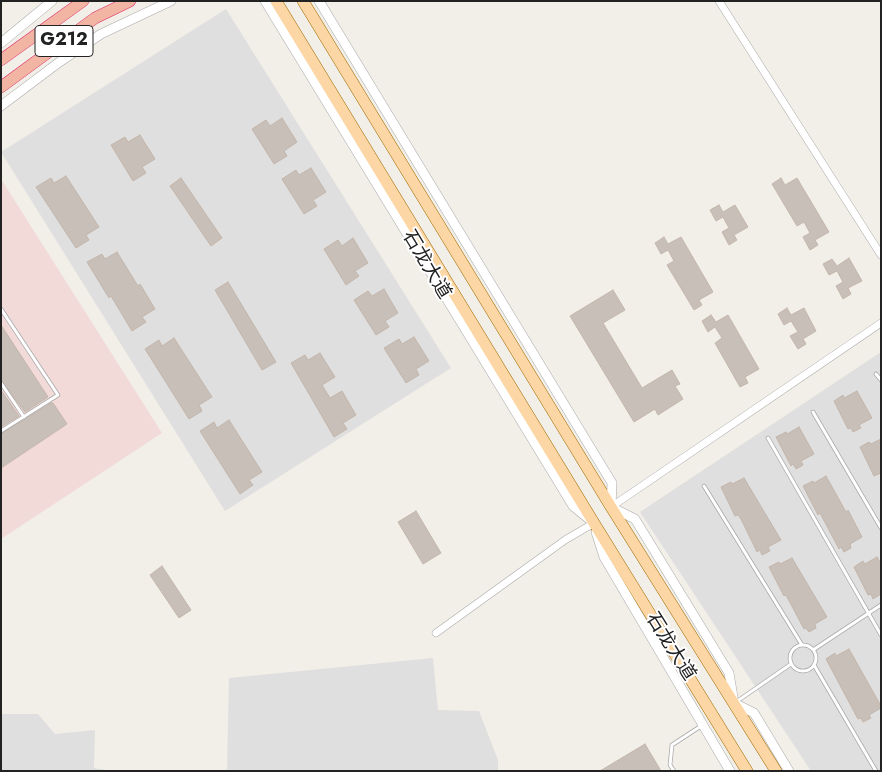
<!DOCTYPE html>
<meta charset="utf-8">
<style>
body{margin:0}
#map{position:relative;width:882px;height:772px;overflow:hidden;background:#f2efe9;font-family:Jost,sans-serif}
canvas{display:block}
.frame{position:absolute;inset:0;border:2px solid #222;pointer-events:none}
</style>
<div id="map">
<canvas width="882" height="772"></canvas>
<div class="frame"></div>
</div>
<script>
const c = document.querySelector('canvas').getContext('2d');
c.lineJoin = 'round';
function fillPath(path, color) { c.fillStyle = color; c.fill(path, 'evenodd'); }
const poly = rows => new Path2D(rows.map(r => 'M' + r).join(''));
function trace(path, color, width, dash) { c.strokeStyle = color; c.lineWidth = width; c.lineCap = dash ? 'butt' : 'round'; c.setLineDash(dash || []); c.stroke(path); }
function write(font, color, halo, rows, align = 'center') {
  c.font = font + ' Jost,"Noto Sans SC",sans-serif'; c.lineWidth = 4; c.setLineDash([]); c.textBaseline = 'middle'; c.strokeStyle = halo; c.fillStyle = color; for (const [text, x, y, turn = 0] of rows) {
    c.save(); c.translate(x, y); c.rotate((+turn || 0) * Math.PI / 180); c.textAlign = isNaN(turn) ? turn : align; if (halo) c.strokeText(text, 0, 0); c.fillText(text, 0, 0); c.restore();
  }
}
const residential = poly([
 [226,9,451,368,225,511,1,152],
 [881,352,881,771,811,771,640,512],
 [433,658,438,710,479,711,498,760,498,771,227,771,229,678],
 [1,714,38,714,55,734,95,730,94,768,113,771,1,771]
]);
const commercial = poly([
 [1,179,162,433,1,539]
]);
const building = poly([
 [282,118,297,142,284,151,287,156,274,164,252,129,266,120,270,126,282,118],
 [140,135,155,159,142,167,146,173,133,181,111,145,125,137,128,142,140,135],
 [311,168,326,192,313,200,317,206,304,214,282,179,296,170,299,175,311,168],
 [66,176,99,227,86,235,89,240,76,248,36,187,51,178,54,183,66,176],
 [181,178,222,238,211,246,170,186,181,178],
 [781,178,785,185,797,178,829,232,815,240,818,245,810,250,803,237,810,233,804,222,797,226,772,184,781,178],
 [719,205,723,212,735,205,748,227,734,235,737,240,729,245,722,232,729,228,723,217,716,221,710,210,719,205],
 [664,237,668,244,681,237,713,292,699,300,702,305,694,310,667,265,674,261,668,250,661,254,655,243,664,237],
 [353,238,368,263,355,271,359,276,346,285,324,249,338,240,342,246,353,238],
 [117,252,138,286,140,284,155,309,142,317,146,322,132,331,111,296,109,298,87,262,102,254,105,259,117,252],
 [849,258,862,281,848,288,851,294,843,299,836,286,843,282,837,271,829,275,823,264,832,259,837,266,849,258],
 [228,282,276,362,262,370,215,290,228,282],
 [384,289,398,313,385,321,389,327,376,335,354,300,368,291,372,296,384,289],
 [613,290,625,310,603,323,642,388,672,370,680,384,675,386,683,399,658,415,655,409,634,422,570,316,613,290],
 [787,308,791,315,804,308,816,331,803,339,806,344,798,349,790,336,798,332,791,321,784,325,778,314,787,308],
 [711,315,716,322,728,315,759,369,745,377,748,383,740,387,715,343,722,338,715,327,708,332,702,321,711,315],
 [1,325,48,397,25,412,1,380,1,325],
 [414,337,429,361,416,369,419,375,406,383,384,348,399,339,402,344,414,337],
 [174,338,212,397,199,405,202,411,189,419,145,349,159,340,162,346,174,338],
 [320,353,335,377,322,385,330,398,342,391,356,415,343,423,347,429,334,437,291,363,305,355,308,360,320,353],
 [1,390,19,416,1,427,1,390],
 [857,391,872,418,859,425,861,428,853,432,851,428,848,429,834,401,843,395,844,398,857,391],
 [51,403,53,403,67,424,1,468,1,434,51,403],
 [229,420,262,472,249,480,253,485,240,494,200,431,214,422,217,428,229,420],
 [799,427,814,454,801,461,803,465,796,469,793,464,791,466,776,437,786,432,787,434,799,427],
 [881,439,881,473,874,476,860,447,869,442,871,444,881,439],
 [826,476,846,512,848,510,862,537,850,544,851,548,844,552,841,547,839,549,820,513,818,515,803,486,813,481,814,483,826,476],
 [744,478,781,540,768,547,770,551,762,555,760,550,757,552,741,519,738,515,735,516,721,487,731,482,732,484,744,478],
 [416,511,441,553,423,564,398,522,416,511],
 [877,557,881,564,881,594,873,599,871,594,868,595,854,567,863,561,865,564,877,557],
 [792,558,827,617,815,624,816,628,809,632,806,628,804,629,786,595,784,596,769,567,779,562,780,564,792,558],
 [162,566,191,610,179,618,150,575,162,566],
 [849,649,881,706,881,708,869,715,871,718,863,722,861,718,858,719,826,659,835,653,836,656,849,649],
 [645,744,661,771,600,771,645,744]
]);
const service = poly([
 [1,309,58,395,1,431],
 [876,374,881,380],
 [1,383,24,417],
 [813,412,881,528],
 [768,438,881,635],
 [704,486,802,645],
 '790 658a13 13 0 1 1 26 0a13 13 0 1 1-26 0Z',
 [813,650,881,605],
 [814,665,876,771],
 [736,702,791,664],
 [674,771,670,765,672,745,701,726]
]);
const minor = poly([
 [719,1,881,255],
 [611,507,881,323],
 [436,633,565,540,594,523]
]);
const tertiary = poly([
 [265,1,573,506,589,519],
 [319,1,612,483,611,507,635,519,729,673,734,703,754,713,789,771],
 [1,43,52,1],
 [1,106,58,63,101,34,171,1],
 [596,532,604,557,730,771]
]);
const primary = poly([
 [276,1,594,523,747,771],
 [303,1,611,507,776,771]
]);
const trunk = poly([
 [1,60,83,1],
 [1,87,95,18,130,1]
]);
const shields = [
 [64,41,58]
];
const shieldNames = [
 ["G212",64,41]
];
const streetNames = [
 ["石龙大道",426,265,59],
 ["石龙大道",670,647,58]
];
fillPath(residential, '#e0dfdf');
fillPath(commercial, '#f2dad9');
fillPath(building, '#c7bfb8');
trace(building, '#c4b6ab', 1);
trace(service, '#a9a9a9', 4.5);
trace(minor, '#a9a9a9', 8);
trace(tertiary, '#a9a9a9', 10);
trace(primary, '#a06b00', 12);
trace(trunk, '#dc2a67', 12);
trace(service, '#fff', 3);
trace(minor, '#fff', 7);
trace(tertiary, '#fff', 9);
trace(primary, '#fcd6a4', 11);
trace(trunk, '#f2b4a3', 11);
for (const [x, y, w] of shields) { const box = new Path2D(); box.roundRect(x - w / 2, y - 15.5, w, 31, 4); c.fillStyle = '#fff'; c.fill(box); trace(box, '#222', 1); }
write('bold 18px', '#222', null, shieldNames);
write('19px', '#222', '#fff', streetNames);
</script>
